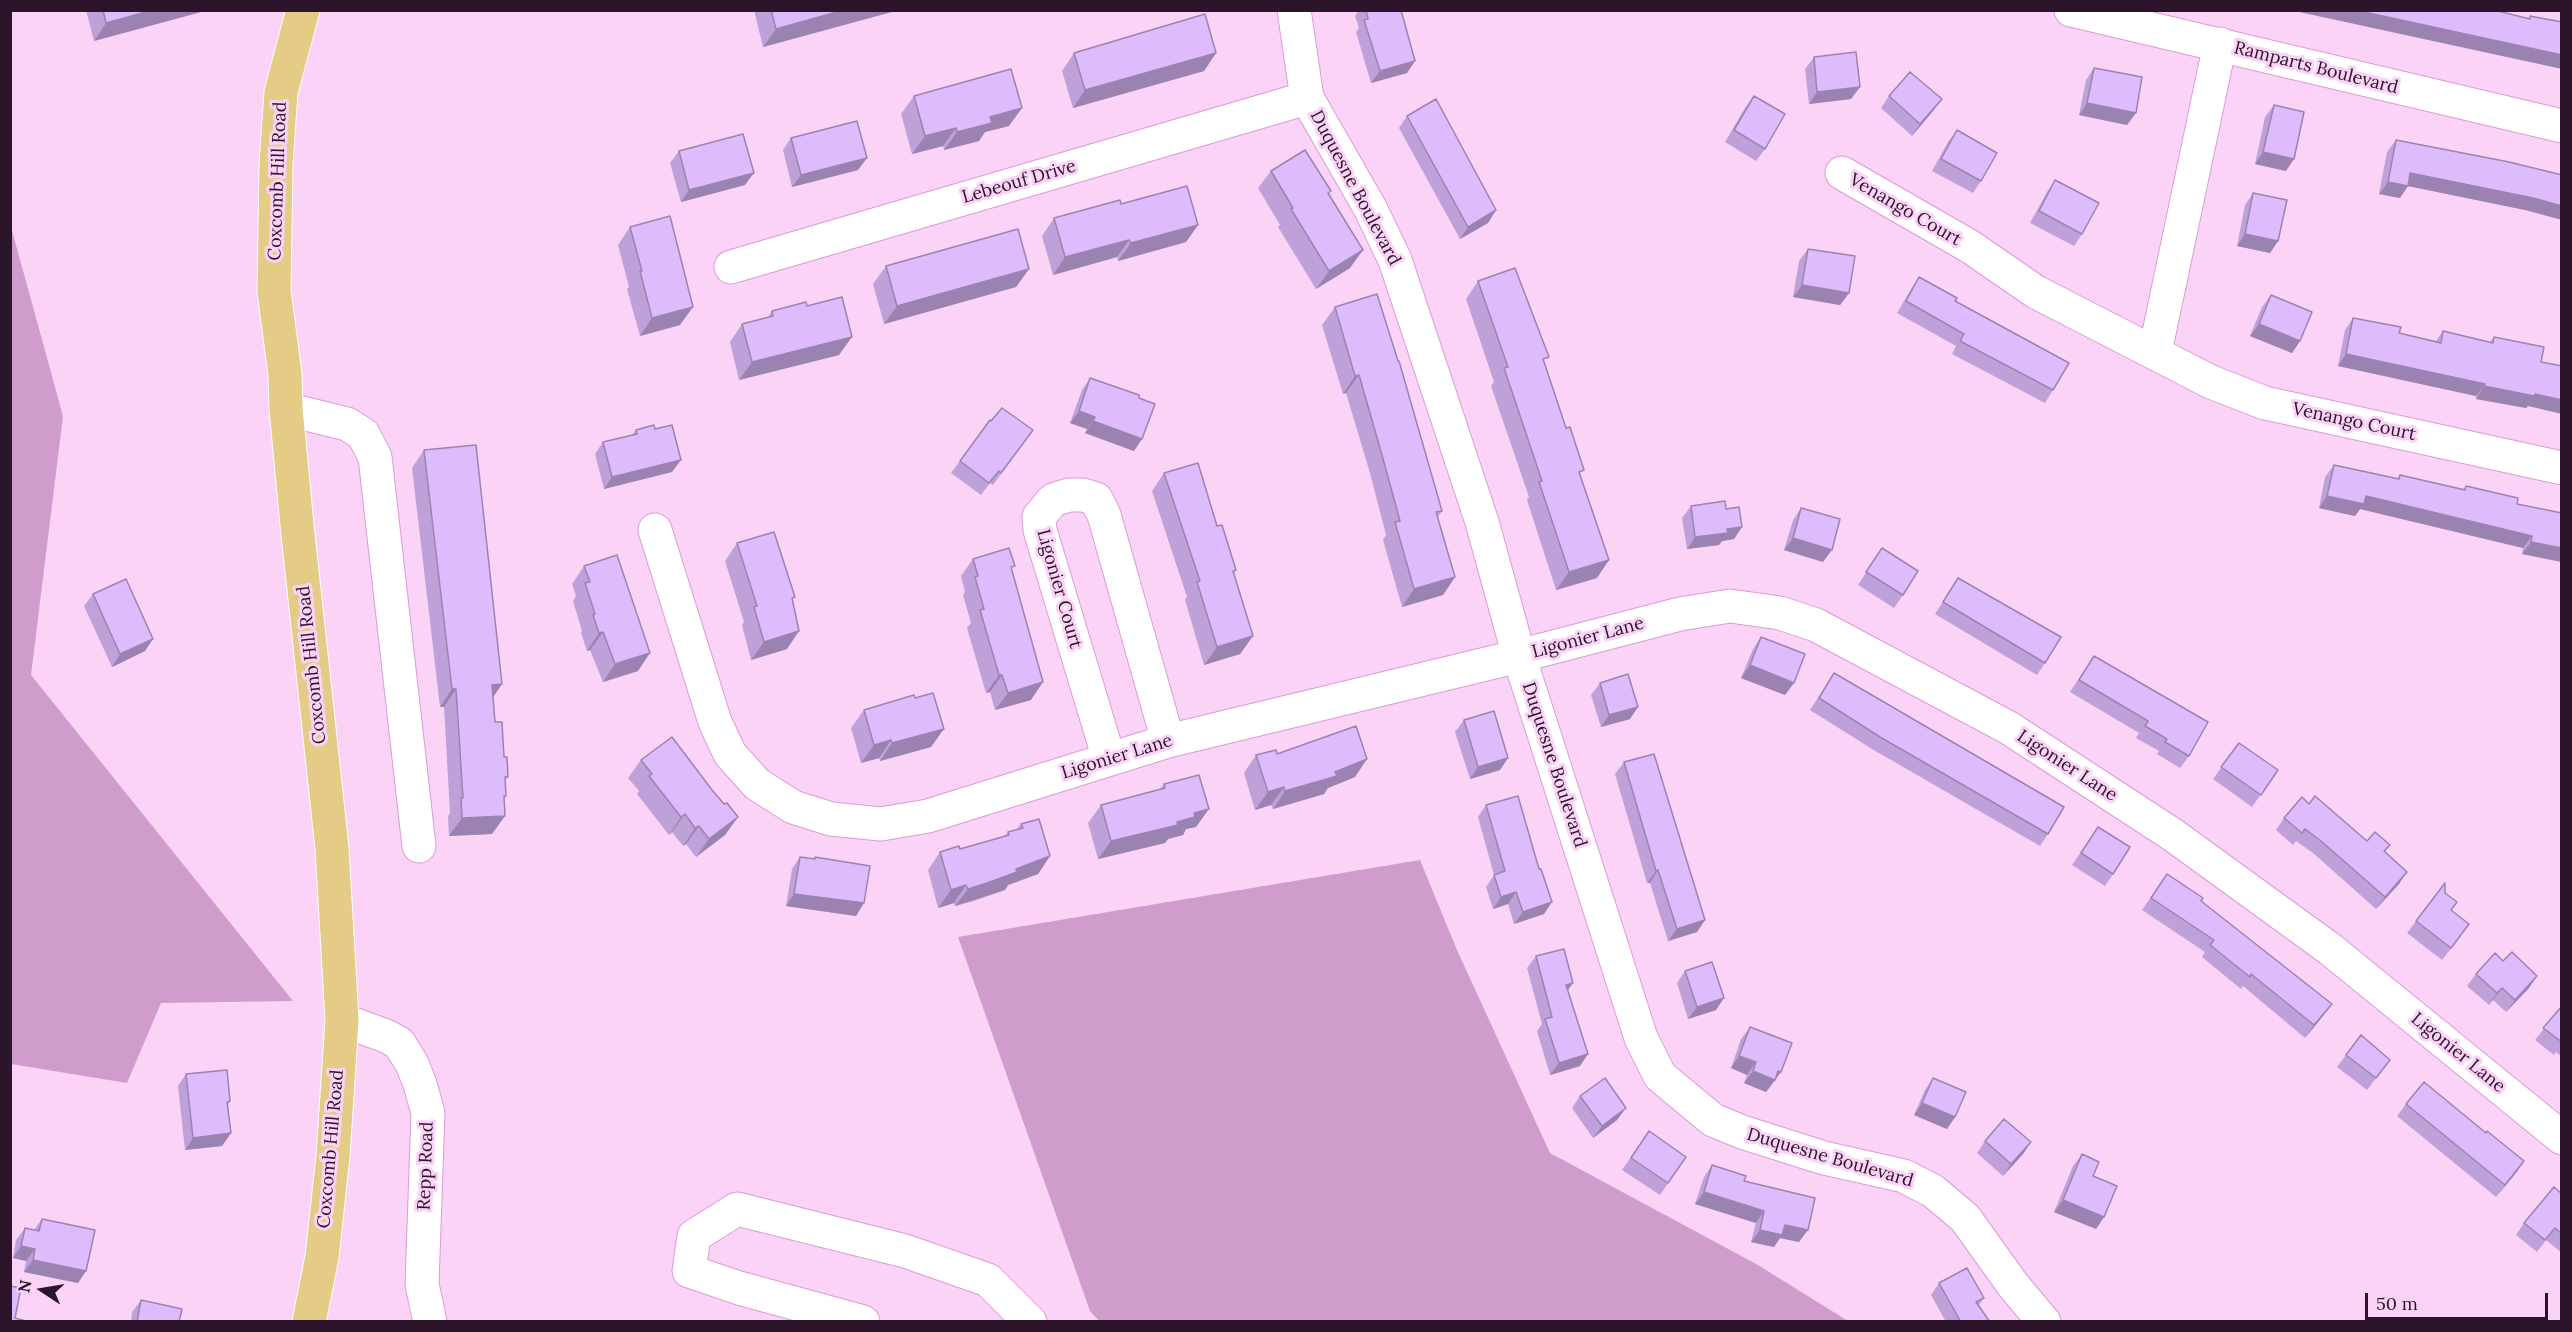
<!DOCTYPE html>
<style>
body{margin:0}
#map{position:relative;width:2572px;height:1332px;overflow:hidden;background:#fbd3f7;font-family:Lora,serif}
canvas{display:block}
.frame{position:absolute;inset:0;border:12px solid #2c142b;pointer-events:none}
.north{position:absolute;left:12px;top:1260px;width:60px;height:60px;-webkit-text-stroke:4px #fbd3f7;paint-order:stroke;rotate:282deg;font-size:16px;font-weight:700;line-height:24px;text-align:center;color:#2c142b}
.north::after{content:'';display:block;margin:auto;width:21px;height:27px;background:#2c142b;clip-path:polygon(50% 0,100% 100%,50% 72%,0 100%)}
.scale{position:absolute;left:2365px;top:1293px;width:183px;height:27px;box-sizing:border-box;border:3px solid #2c142b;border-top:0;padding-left:8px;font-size:18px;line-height:21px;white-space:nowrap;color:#2c142b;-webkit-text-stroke:4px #fbd3f7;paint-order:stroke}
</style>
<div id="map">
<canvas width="2572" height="1332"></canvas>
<div class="frame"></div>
<div class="north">N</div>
<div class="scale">50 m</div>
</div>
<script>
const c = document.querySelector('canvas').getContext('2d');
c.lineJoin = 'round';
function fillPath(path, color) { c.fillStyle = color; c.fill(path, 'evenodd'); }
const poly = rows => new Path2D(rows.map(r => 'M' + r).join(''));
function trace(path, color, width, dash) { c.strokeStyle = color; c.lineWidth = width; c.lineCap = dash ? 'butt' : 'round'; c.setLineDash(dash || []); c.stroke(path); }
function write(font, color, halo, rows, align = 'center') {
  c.font = font + ' Lora,serif'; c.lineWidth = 6; c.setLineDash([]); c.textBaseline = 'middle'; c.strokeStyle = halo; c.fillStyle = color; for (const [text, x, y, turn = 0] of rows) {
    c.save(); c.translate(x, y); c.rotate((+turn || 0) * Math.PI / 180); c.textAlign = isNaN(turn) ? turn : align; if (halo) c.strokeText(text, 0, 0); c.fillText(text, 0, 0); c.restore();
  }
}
const green = poly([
 [11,227,63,416,31,675,293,1001,161,1003,127,1083,11,1064],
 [1420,860,1457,950,1550,1153,1758,1265,1848,1321,1099,1321,1090,1311,958,937]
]);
const minor = poly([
 [1294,10,1307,98,1370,208,1395,260,1482,522,1519,656,1641,1038,1660,1076,1713,1120,1742,1132,1824,1158,1904,1176,1933,1191,1965,1218,2013,1285,2044,1322],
 [2071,10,2562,126],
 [1842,173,1969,246,2036,292,2211,382,2265,403,2562,468],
 [731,267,1307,98],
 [2155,352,2220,44],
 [286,409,347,424,363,434,375,457,419,846],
 [655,530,715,722,730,754,757,784,793,807,831,819,881,824,928,816,1168,741,1519,656,1680,614,1730,606,1780,613,1816,625,2009,728,2173,835,2330,949,2562,1138],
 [1109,759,1040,530,1039,517,1053,500,1069,495,1083,495,1096,499,1104,515,1168,741],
 [342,1020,386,1036,399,1043,412,1064,420,1084,428,1113,422,1284,430,1322],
 [863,1322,739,1288,689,1271,694,1236,737,1209,905,1251,988,1280,1030,1322]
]);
const major = poly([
 [303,10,281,92,276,164,274,291,285,374,286,409,297,525,332,848,342,1020,333,1156,322,1257,309,1322]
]);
const wall = poly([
 [86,10,202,10,201,12,94,41],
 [754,10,899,10,763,47],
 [1359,10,1401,10,1407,73,1371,83,1356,32,1359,28,1355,16],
 [1074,53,1216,53,1204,71,1073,108,1062,71],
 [1814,57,1851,99,1809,104,1805,69],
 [2094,68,2127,125,2079,115,2086,80],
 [914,96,1009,126,985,132,979,141,944,150,943,146,912,154,901,114],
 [1754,96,1765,149,1756,161,1725,142,1745,108],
 [1889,96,1942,99,1933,111,1912,136,1881,108],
 [2274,105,2286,171,2255,164,2265,117],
 [1407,116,1496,210,1488,223,1460,239,1399,128],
 [1957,130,1981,181,1973,193,1932,171,1948,142],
 [791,138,858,170,792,187,783,150],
 [2396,140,2525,210,2408,186,2400,198,2379,194,2387,152],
 [679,151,745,185,681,202,670,163],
 [1271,171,1328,194,1350,268,1316,289,1278,227,1280,225,1258,188],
 [2055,180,2082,234,2074,246,2030,223,2047,192],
 [2253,193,2278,241,2270,253,2237,246,2245,205],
 [1121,204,1198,225,1186,242,1118,261,1117,257,1053,275,1042,236,1054,218],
 [630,227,680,325,640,336,627,289,629,287,618,245],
 [1808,249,1849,293,1840,305,1793,297,1799,261],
 [886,266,1029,269,1016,287,884,324,873,284],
 [1919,277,1955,301,2053,390,2045,403,1952,354,1956,346,1897,313,1911,289],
 [1478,281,1544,364,1580,475,1597,578,1556,590,1527,500,1529,497,1491,386,1494,382,1466,299],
 [2271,295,2300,341,2292,353,2250,336,2262,307],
 [807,306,839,355,739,380,730,342,742,324,768,317,772,311],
 [1335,307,1442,511,1438,517,1455,577,1443,595,1402,607,1383,540,1386,535,1370,473,1346,393,1343,394,1322,325],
 [2353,318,2399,333,2436,341,2443,331,2490,342,2494,337,2528,406,2526,408,2476,399,2476,396,2338,366,2345,330],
 [1090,378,1139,398,1134,451,1085,433,1087,429,1070,423,1082,390],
 [990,420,991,421,1033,430,993,485,990,483,981,495,951,473],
 [655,429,672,472,604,489,595,454,603,442,632,435,636,430],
 [424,450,502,684,493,696,495,722,504,757,508,777,505,780,506,796,504,799,492,834,449,836,448,816,450,813,444,707,440,707,412,468],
 [2334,465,2397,479,2400,475,2464,489,2466,486,2517,504,2562,513,2562,562,2522,554,2523,548,2360,509,2355,516,2319,508,2325,477],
 [1164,473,1217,526,1236,570,1234,574,1253,636,1240,654,1204,665,1185,600,1187,597,1152,491],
 [1691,506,1726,509,1742,527,1734,539,1722,541,1719,545,1687,549,1682,518],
 [1801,508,1823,562,1784,550,1793,520],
 [737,543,787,649,751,660,742,625,744,622,725,561],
 [1882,548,1903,595,1894,608,1858,585],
 [973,559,1012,570,1031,700,995,710,990,692,986,693,967,628,971,623,963,595,965,592,961,576],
 [584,566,638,671,603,682,590,650,587,651,581,633,582,631,573,601,576,596,572,584],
 [1958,578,2045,663,2037,675,1935,614],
 [93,594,145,651,112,667,84,606],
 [1761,637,1785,695,1741,678,1753,649],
 [2094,656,2189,756,2180,768,2157,754,2159,751,2136,738,2139,733,2070,692],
 [1834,673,2048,834,2040,846,1872,749,1810,710],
 [1600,683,1630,719,1601,727,1591,695],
 [864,710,931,747,880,761,879,758,861,763,851,728],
 [1464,720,1500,770,1470,779,1455,732],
 [2239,743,2278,770,2252,807,2213,779],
 [1277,754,1355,777,1328,788,1324,794,1273,809,1271,805,1255,810,1244,773,1256,755],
 [641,760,712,790,724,804,738,817,725,835,696,857,686,844,683,846,672,832,669,835,637,794,639,791,628,778],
 [1624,762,1705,920,1697,932,1668,941,1650,883,1647,883,1615,774],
 [1164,784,1196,827,1186,829,1183,835,1168,839,1165,843,1098,859,1088,823,1101,805,1160,789],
 [2309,804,2367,841,2390,845,2385,852,2399,884,2376,909,2313,853,2296,841,2293,845,2276,830,2284,818],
 [1486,805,1539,869,1544,914,1514,924,1508,904,1493,909,1486,887,1494,875,1478,817],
 [1021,824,1050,856,1038,874,1008,885,1005,890,974,901,955,906,954,903,938,908,928,870,940,852,960,849,1005,836,1008,832,1017,829],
 [2098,827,2113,874,2105,886,2072,865],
 [800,857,814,859,815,857,856,916,786,906,792,869],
 [2167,874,2201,901,2323,1016,2305,1038,2243,986,2241,989,2202,957,2205,952,2142,910],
 [2445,893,2461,936,2442,960,2407,933,2416,921],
 [1536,956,1573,983,1568,990,1580,1066,1550,1075,1537,1031,1542,1024,1527,968],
 [1685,971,1716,1010,1688,1019,1677,983],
 [2476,974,2529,988,2506,1012,2493,1000,2489,1005,2467,986],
 [2562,1006,2562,1057,2556,1052,2554,1055,2535,1040],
 [1750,1027,1781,1072,1766,1092,1744,1083,1747,1075,1731,1068,1741,1039],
 [2346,1055,2390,1060,2367,1090,2337,1067],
 [186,1074,230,1101,228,1105,231,1133,222,1146,185,1150,178,1086],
 [1933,1078,1955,1117,1947,1129,1914,1115,1925,1090],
 [1580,1096,1617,1120,1593,1138,1572,1108],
 [2406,1104,2486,1133,2524,1161,2496,1197,2397,1116],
 [1649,1131,1686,1157,1660,1195,1622,1170],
 [1985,1141,2031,1142,2023,1154,2003,1176,1977,1153],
 [2082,1154,2093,1176,2104,1217,2096,1229,2054,1212,2073,1166],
 [1712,1165,1744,1181,1799,1242,1780,1238,1774,1247,1751,1242,1756,1223,1695,1204,1704,1177],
 [2562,1194,2562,1253,2546,1240,2537,1252,2516,1235,2524,1223],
 [42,1219,86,1271,78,1283,24,1272,26,1261,13,1258,16,1240,25,1228,34,1230],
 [1939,1283,1984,1298,1979,1305,1990,1322,1946,1322,1931,1295],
 [141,1300,179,1322,131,1322,132,1312]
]);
const shadedWall = poly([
 [153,10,202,10,201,12,94,41,106,23],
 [844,10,899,10,763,47,776,29],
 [2290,10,2355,10,2562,55,2562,69],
 [1216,53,1204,71,1073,108,1085,90],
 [1415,61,1407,73,1371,83,1380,71],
 [1860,87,1851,99,1809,104,1817,92],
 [1942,99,1933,111,1912,136,1920,124],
 [2087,103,2136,113,2127,125,2079,115],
 [1022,108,1009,126,985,132,979,141,944,150,957,132,990,117],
 [956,128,943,146,912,154,925,136],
 [2263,152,2294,159,2286,171,2255,164],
 [867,158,858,170,792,187,801,175],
 [754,173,745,185,681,202,689,190],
 [2410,173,2533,198,2562,206,2562,220,2525,210,2408,186,2400,198,2379,194,2388,182],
 [1496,210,1488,223,1460,239,1468,227],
 [1198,225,1186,242,1118,261,1131,243],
 [2245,234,2278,241,2270,253,2237,246],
 [1129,240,1117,257,1053,275,1065,257],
 [1363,250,1350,268,1316,289,1329,271],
 [1029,269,1016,287,884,324,897,306],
 [1802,285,1849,293,1840,305,1793,297],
 [693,307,680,325,640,336,652,318],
 [2259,324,2300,341,2292,353,2250,336],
 [852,337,839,355,739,380,752,362],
 [2346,354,2485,384,2476,396,2338,366],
 [1359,375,1346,393,1343,394,1355,376],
 [2484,386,2535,394,2562,400,2562,414,2528,406,2526,408,2476,399],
 [1079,411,1095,417,1087,429,1070,423],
 [1093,421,1142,439,1134,451,1085,433],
 [681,460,672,472,604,489,612,477],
 [2327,496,2366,496,2532,536,2523,548,2360,509,2355,516,2319,508],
 [1742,527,1734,539,1722,541,1719,545,1687,549,1695,537,1727,529],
 [1793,538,1832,550,1823,562,1784,550],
 [2531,542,2562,548,2562,562,2522,554],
 [1609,560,1597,578,1556,590,1569,572],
 [1455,577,1443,595,1402,607,1414,589],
 [799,631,787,649,751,660,764,642],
 [603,632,590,650,587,651,599,633],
 [1253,636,1240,654,1204,665,1217,647],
 [153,639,145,651,112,667,120,654],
 [650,653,638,671,603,682,615,664],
 [1750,665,1794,683,1785,695,1741,678],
 [999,675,1002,675,990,692,986,693],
 [1043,682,1031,700,995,710,1008,693],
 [502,684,490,702,492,685],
 [452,689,456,689,444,707,440,707],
 [1638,707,1630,719,1601,727,1609,715],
 [944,729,931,747,880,761,892,743],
 [891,740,879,758,861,763,874,745],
 [1508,758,1500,770,1470,779,1478,767],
 [1367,759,1355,777,1328,788,1324,794,1273,809,1285,791],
 [1284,787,1271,805,1255,810,1268,792],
 [1209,809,1196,827,1186,829,1183,835,1168,839,1165,843,1098,859,1111,841,1177,822,1194,813],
 [685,814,672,832,669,835,681,817],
 [505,816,492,834,449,836,462,818],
 [738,817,725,835,696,857,709,839],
 [699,826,686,844,683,846,695,828],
 [1050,856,1038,874,1008,885,1005,890,955,906,968,889],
 [1658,870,1650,883,1647,883,1656,871],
 [2407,872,2399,884,2376,909,2385,897],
 [966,885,954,903,938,908,951,890],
 [1516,892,1508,904,1493,909,1501,897],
 [794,894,864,903,856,916,786,906],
 [1552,902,1544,914,1514,924,1523,912],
 [1705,920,1697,932,1668,941,1677,929],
 [2537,976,2529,988,2506,1012,2515,1000],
 [1573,983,1564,995,1566,985],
 [2502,988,2493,1000,2489,1005,2497,993],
 [1724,998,1716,1010,1688,1019,1697,1007],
 [2332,1004,2323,1016,2305,1038,2314,1025],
 [1588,1054,1580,1066,1550,1075,1559,1063],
 [1739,1056,1756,1062,1747,1075,1731,1068],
 [1753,1071,1778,1071,1781,1072,1766,1092,1744,1083],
 [1922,1103,1955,1117,1947,1129,1914,1115],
 [1626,1108,1617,1120,1593,1138,1602,1126],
 [231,1133,222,1146,185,1150,193,1138],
 [2031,1142,2023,1154,2003,1176,2011,1164],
 [2524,1161,2516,1173,2496,1197,2505,1185],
 [1704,1192,1764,1211,1756,1223,1695,1204],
 [2063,1200,2104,1217,2096,1229,2054,1212],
 [1785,1225,1808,1230,1799,1242,1780,1238,1774,1247,1751,1242,1760,1230],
 [21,1246,35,1249,26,1261,13,1258],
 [33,1260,86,1271,78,1283,24,1272]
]);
const building = poly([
 [103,10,153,10,106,23,103,10],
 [771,10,844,10,776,29,771,10],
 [1366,10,1401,10,1415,61,1380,71,1364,20,1368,19,1366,10],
 [2355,10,2494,10,2530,19,2530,16,2562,22,2562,55,2355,10],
 [1205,14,1216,53,1085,90,1074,53,1205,14],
 [1856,52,1860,87,1817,92,1814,57,1856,52],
 [2094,68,2142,77,2136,113,2087,103,2094,68],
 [1011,69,1022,108,990,117,992,123,957,132,956,128,925,136,914,96,1011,69],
 [1910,72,1942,99,1920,124,1889,96,1910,72],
 [1754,96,1785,114,1765,149,1734,130,1754,96],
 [1436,99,1496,210,1468,227,1407,116,1436,99],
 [2274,105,2304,112,2294,159,2263,152,2274,105],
 [857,121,867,158,801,175,791,138,857,121],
 [1957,130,1997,153,1981,181,1941,159,1957,130],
 [743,134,754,173,689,190,679,151,743,134],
 [2396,140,2509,162,2562,175,2562,206,2533,198,2410,173,2408,186,2388,182,2396,140],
 [1305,150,1331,191,1328,193,1363,250,1329,271,1291,209,1293,208,1271,171,1305,150],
 [2055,180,2099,203,2082,234,2039,211,2055,180],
 [1187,186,1198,225,1131,243,1129,240,1065,257,1054,218,1120,200,1121,204,1187,186],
 [2253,193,2287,200,2278,241,2245,234,2253,193],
 [670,216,693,307,652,318,640,271,642,271,630,227,670,216],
 [1018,229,1029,269,897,306,886,266,1018,229],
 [1808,249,1855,256,1849,293,1802,285,1808,249],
 [1515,268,1549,357,1543,359,1566,428,1570,427,1584,470,1579,472,1609,560,1569,572,1539,482,1542,481,1504,368,1508,367,1478,281,1515,268],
 [1919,277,1957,298,1955,301,2069,363,2053,390,1960,341,1964,334,1906,301,1919,277],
 [1377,294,1398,361,1399,361,1442,511,1436,512,1455,577,1414,589,1395,522,1400,521,1382,455,1359,375,1355,376,1335,307,1377,294],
 [2271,295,2312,312,2300,341,2259,324,2271,295],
 [842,297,852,337,752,362,742,324,773,316,772,311,806,302,807,306,842,297],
 [2353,318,2401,327,2399,333,2441,343,2443,331,2493,343,2494,337,2544,347,2541,362,2562,366,2562,400,2535,394,2534,396,2484,386,2485,384,2346,354,2353,318],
 [1090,378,1139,395,1139,398,1155,404,1142,439,1093,421,1095,417,1079,411,1090,378],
 [1002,408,1033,430,1001,473,999,471,989,483,960,461,990,420,991,421,1002,408],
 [654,425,655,429,672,425,681,460,612,477,603,442,637,434,636,430,654,425],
 [476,445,502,684,492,685,495,722,502,722,504,757,507,757,508,777,505,777,506,796,504,796,505,816,462,818,461,798,463,798,456,689,452,689,424,450,476,445],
 [1198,463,1217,526,1222,525,1236,570,1233,571,1253,636,1217,647,1197,582,1200,581,1164,473,1198,463],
 [2334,465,2399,479,2400,475,2465,490,2466,486,2518,498,2517,504,2562,513,2562,548,2531,542,2532,536,2366,496,2364,504,2327,496,2334,465],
 [1725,501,1726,509,1739,507,1742,527,1727,529,1728,533,1695,537,1691,506,1725,501],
 [1801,508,1840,519,1832,550,1793,538,1801,508],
 [774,532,795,597,792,598,799,631,764,642,754,607,757,606,737,543,774,532],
 [1009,548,1015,566,1011,567,1043,682,1008,693,1002,675,999,675,980,610,984,609,975,577,978,576,973,559,1009,548],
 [1882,548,1918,571,1903,595,1866,572,1882,548],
 [617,555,650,653,615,664,603,632,599,633,593,615,595,614,585,583,590,582,584,566,617,555],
 [1958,578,2061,637,2045,663,1943,602,1958,578],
 [126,579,153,639,120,654,93,594,126,579],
 [1761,637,1805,654,1794,683,1750,665,1761,637],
 [2094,656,2208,722,2189,756,2165,742,2167,739,2145,726,2148,721,2079,680,2094,656],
 [1834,673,2064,807,2048,834,1880,737,1819,698,1834,673],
 [1628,674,1638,707,1609,715,1600,683,1628,674],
 [933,693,944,729,892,743,891,740,874,745,864,710,914,695,915,698,933,693],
 [1494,711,1508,758,1478,767,1464,720,1494,711],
 [1356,726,1367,759,1335,772,1337,776,1285,791,1284,787,1268,792,1256,755,1276,750,1277,754,1356,726],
 [672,737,712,790,724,804,727,803,738,817,709,839,699,826,695,828,685,814,681,817,649,776,652,774,641,760,672,737],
 [2239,743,2278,770,2261,795,2221,767,2239,743],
 [1654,754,1705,920,1677,929,1658,870,1656,871,1624,762,1654,754],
 [1199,775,1209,809,1194,813,1195,817,1177,822,1178,825,1111,841,1101,805,1165,788,1164,784,1199,775],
 [1518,796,1539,869,1541,869,1552,902,1523,912,1516,892,1501,897,1494,875,1505,871,1486,805,1518,796],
 [2315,796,2367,841,2375,832,2390,845,2384,851,2407,872,2385,897,2321,841,2305,829,2302,833,2284,818,2302,797,2309,804,2315,796],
 [1039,819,1050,856,1016,869,1017,872,987,883,968,889,966,885,951,890,940,852,959,846,960,849,1009,835,1008,832,1023,828,1021,824,1039,819],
 [2098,827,2130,847,2113,874,2081,853,2098,827],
 [800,857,815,859,815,857,870,866,864,903,794,894,800,857],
 [2167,874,2203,898,2201,901,2332,1004,2314,1025,2251,974,2250,977,2210,945,2214,940,2151,898,2167,874],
 [2445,883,2445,893,2457,902,2451,910,2469,924,2451,948,2416,921,2445,883],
 [1564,949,1573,983,1566,985,1588,1054,1559,1063,1545,1019,1552,1017,1536,956,1564,949],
 [2512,952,2537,976,2515,1000,2502,988,2497,993,2476,974,2495,953,2503,961,2512,952],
 [1712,962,1724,998,1697,1007,1685,971,1712,962],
 [2562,1006,2562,1042,2543,1028,2562,1006],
 [1750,1027,1792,1043,1781,1072,1778,1071,1775,1080,1753,1071,1756,1062,1739,1056,1750,1027],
 [2361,1035,2390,1060,2376,1078,2346,1055,2361,1035],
 [227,1070,230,1101,227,1102,231,1133,193,1138,186,1074,227,1070],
 [1605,1078,1626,1108,1602,1126,1580,1096,1605,1078],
 [1933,1078,1966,1092,1955,1117,1922,1103,1933,1078],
 [2424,1082,2486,1133,2487,1131,2524,1161,2505,1185,2406,1104,2424,1082],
 [2004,1119,2031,1142,2011,1164,1985,1141,2004,1119],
 [1649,1131,1686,1157,1668,1183,1631,1158,1649,1131],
 [2082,1154,2099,1162,2093,1176,2117,1186,2104,1217,2063,1200,2082,1154],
 [1712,1165,1746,1176,1744,1181,1815,1198,1808,1230,1785,1225,1782,1235,1760,1230,1764,1211,1704,1192,1712,1165],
 [2554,1187,2562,1194,2562,1234,2555,1228,2545,1240,2524,1223,2554,1187],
 [42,1219,95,1230,86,1271,33,1260,35,1249,21,1246,25,1228,39,1231,42,1219],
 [1967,1268,1984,1298,1976,1302,1990,1322,1961,1322,1939,1283,1967,1268],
 [10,1286,21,1288,15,1318,30,1322,10,1322,10,1286],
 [141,1300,182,1309,179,1322,137,1322,141,1300]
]);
const streetNames = [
 ["Ramparts Boulevard",2316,68,14],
 ["Coxcomb Hill Road",278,181,-88],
 ["Lebeouf Drive",1019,182,-16],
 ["Duquesne Boulevard",1355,188,62],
 ["Venango Court",1905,210,30],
 ["Venango Court",2354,422,12],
 ["Ligonier Court",1059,589,74],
 ["Ligonier Lane",1588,638,-15],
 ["Coxcomb Hill Road",312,665,-96],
 ["Ligonier Lane",1117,757,-17],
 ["Duquesne Boulevard",1554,765,72],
 ["Ligonier Lane",2067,766,33],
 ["Ligonier Lane",2458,1053,39],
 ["Coxcomb Hill Road",331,1149,-85],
 ["Duquesne Boulevard",1830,1158,16],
 ["Repp Road",426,1166,-88]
];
fillPath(green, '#d09ccc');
trace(minor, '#da9bd6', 35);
trace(major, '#fff', 35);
trace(minor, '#fff', 33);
trace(major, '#e4cc87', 33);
fillPath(wall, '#bfa1da');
fillPath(shadedWall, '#9b83b1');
fillPath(building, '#debbfd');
trace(building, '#9b83b1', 1.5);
write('18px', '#2c142b', '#fbd3f7', streetNames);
</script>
